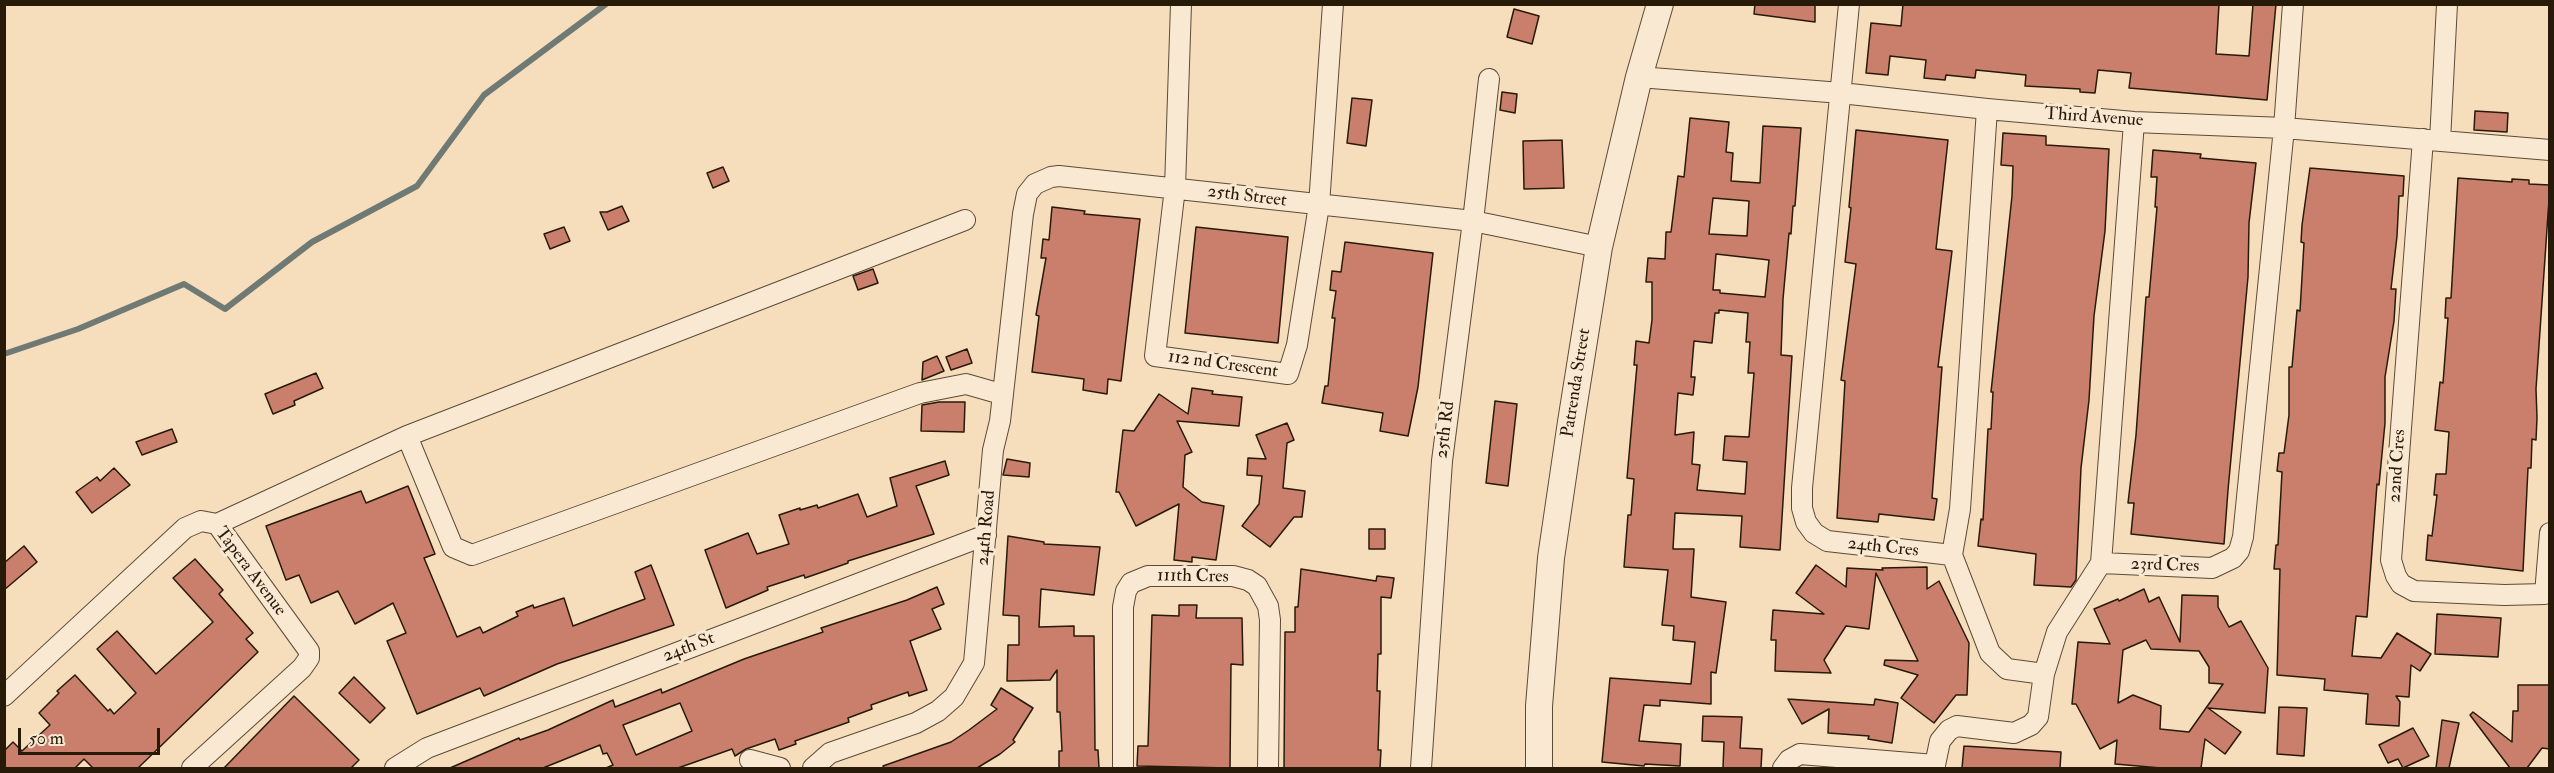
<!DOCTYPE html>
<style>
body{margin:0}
#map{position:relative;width:2554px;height:773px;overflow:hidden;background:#f6ddbc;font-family:"IM FELL Double Pica",serif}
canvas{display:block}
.frame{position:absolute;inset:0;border:6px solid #271a09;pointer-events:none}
.scale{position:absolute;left:18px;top:728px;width:142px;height:27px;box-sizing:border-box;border:3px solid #271a09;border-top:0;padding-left:8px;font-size:18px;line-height:21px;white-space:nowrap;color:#271a09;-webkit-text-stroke:4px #f9e9d3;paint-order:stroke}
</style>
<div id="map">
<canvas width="2554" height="773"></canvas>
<div class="frame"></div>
<div class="scale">50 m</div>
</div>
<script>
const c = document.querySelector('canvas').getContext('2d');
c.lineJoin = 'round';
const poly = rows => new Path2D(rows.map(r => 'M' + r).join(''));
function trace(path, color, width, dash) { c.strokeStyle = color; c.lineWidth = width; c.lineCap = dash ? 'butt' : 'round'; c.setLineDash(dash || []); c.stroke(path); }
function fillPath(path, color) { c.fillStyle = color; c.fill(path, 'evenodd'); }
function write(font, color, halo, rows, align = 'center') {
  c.font = font + ' "IM FELL Double Pica",serif'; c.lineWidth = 6; c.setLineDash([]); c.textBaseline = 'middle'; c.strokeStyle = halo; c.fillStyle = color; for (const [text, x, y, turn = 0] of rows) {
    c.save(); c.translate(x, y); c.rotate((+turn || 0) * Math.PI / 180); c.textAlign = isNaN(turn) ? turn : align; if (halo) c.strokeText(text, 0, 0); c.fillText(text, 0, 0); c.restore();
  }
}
const stream = poly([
 [4,354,78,329,184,284,225,309,312,242,417,186,484,95,606,4]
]);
const building = poly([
 [1755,4,1815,4,1815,22,1754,14,1755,4],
 [1903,4,2219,4,2216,54,2249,56,2253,4,2276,4,2267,100,2129,88,2131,73,2098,70,2095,93,2080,92,2080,89,2025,86,2026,75,1976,70,1975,78,1946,75,1945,80,1924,78,1926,60,1890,56,1888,75,1866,73,1871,23,1901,26,1903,4],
 [1514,9,1539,16,1532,44,1507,37,1514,9],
 [1502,92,1517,94,1515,113,1500,110,1502,92],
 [1352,98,1372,100,1366,146,1347,143,1352,98],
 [2475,111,2508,113,2507,132,2474,130,2475,111],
 [1690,118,1729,122,1726,152,1733,153,1731,181,1760,183,1763,126,1801,128,1795,206,1793,206,1791,234,1789,233,1783,299,1781,355,1792,356,1780,550,1740,547,1742,516,1675,513,1673,549,1694,549,1691,597,1726,602,1716,673,1711,672,1711,704,1660,700,1660,706,1644,705,1639,741,1681,744,1680,766,1645,764,1644,766,1602,762,1610,678,1691,684,1695,642,1673,640,1674,626,1662,625,1668,570,1624,567,1628,515,1631,515,1634,479,1627,478,1637,365,1634,365,1636,341,1649,343,1652,320,1652,282,1646,282,1648,258,1665,259,1666,232,1671,232,1678,176,1684,177,1690,118],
 [1713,198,1749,201,1747,236,1709,234,1713,198],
 [1716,254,1769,260,1765,297,1720,293,1720,290,1713,290,1716,254],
 [1719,310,1748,313,1746,342,1750,342,1748,373,1754,373,1749,437,1725,436,1723,460,1747,462,1745,494,1697,490,1700,465,1692,464,1694,432,1675,435,1678,393,1693,395,1695,377,1691,377,1694,341,1712,343,1715,313,1719,313,1719,310],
 [1856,130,1948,140,1936,249,1952,251,1938,367,1942,367,1932,498,1937,499,1934,520,1879,514,1878,522,1837,518,1845,381,1841,380,1856,264,1845,262,1851,208,1849,207,1856,130],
 [2003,133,2046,136,2046,145,2109,149,2105,231,2094,316,2089,400,2081,468,2076,580,2071,587,2034,585,2036,554,1978,546,1981,519,1983,520,1988,429,1991,429,1993,392,1991,392,2012,196,2013,166,2001,165,2003,133],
 [1562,140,1564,188,1524,189,1523,141,1562,140],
 [2153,150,2201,154,2200,158,2256,163,2249,223,2248,277,2228,490,2224,544,2131,534,2134,503,2128,503,2136,435,2146,297,2149,297,2157,207,2155,207,2157,177,2151,177,2153,150],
 [723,167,729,181,713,188,707,173,723,167],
 [2310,168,2404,176,2403,196,2399,196,2397,236,2391,289,2396,289,2394,321,2385,377,2385,423,2379,485,2377,484,2367,617,2356,616,2352,656,2381,658,2397,633,2431,654,2420,671,2411,665,2409,697,2396,696,2400,702,2399,726,2366,724,2368,694,2324,690,2325,679,2277,675,2280,569,2274,569,2276,545,2278,545,2282,472,2277,471,2279,453,2284,453,2289,415,2289,367,2292,367,2297,310,2300,311,2304,243,2301,242,2302,225,2310,168],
 [2458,178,2512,182,2512,179,2529,180,2529,184,2550,185,2536,389,2537,418,2536,440,2532,439,2531,468,2528,468,2523,571,2426,560,2428,535,2432,536,2437,495,2434,495,2436,474,2446,474,2449,432,2435,430,2440,382,2443,383,2448,318,2445,318,2446,298,2451,298,2458,178],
 [622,206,629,221,608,230,600,212,607,212,622,206],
 [1052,207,1085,211,1084,214,1140,219,1121,381,1108,379,1107,394,1083,390,1084,379,1032,372,1039,316,1036,315,1046,258,1041,258,1043,239,1049,240,1052,207],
 [564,227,570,241,550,249,544,234,564,227],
 [1196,227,1288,237,1278,343,1185,333,1196,227],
 [1345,242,1433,253,1418,387,1408,436,1380,431,1383,413,1322,403,1325,386,1328,386,1335,318,1332,318,1336,291,1330,290,1332,271,1341,272,1345,242],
 [873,269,878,283,858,290,853,276,873,269],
 [967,349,972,363,951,370,946,357,967,349],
 [937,356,944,371,922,380,923,362,937,356],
 [316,373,323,388,294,401,295,405,273,414,265,394,316,373],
 [1192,388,1213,391,1212,394,1242,397,1239,426,1177,421,1192,452,1185,455,1183,487,1202,502,1224,506,1216,560,1192,557,1192,562,1174,560,1179,504,1136,526,1119,492,1116,492,1123,430,1134,431,1159,394,1188,414,1192,388],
 [1495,401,1517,404,1508,486,1486,483,1495,401],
 [939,402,965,402,964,432,921,431,922,405,939,402],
 [1287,423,1294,440,1287,443,1283,488,1305,491,1302,517,1294,517,1270,547,1242,526,1259,504,1262,476,1247,475,1248,458,1266,459,1256,435,1287,423],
 [172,429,177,442,142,455,136,442,172,429],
 [1007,459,1030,463,1029,477,1003,475,1007,459],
 [945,461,949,475,916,486,934,534,848,561,848,563,805,578,804,575,767,587,768,590,726,608,705,550,748,533,757,554,789,544,779,515,800,508,800,510,817,505,818,508,858,494,867,517,897,506,890,478,945,461],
 [114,468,130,485,92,513,76,492,97,477,100,481,114,468],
 [408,486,435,554,424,558,457,637,480,627,483,633,518,616,516,612,533,605,534,608,564,598,573,626,615,610,645,599,635,572,651,565,674,625,557,664,484,696,480,688,417,714,387,641,406,633,393,603,355,624,338,591,311,603,299,575,286,580,266,526,361,491,366,503,408,486],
 [1369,529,1385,529,1385,549,1369,549,1369,529],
 [1008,536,1044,542,1044,544,1100,547,1094,595,1041,589,1039,627,1074,626,1074,636,1094,636,1095,750,1098,750,1099,768,1059,768,1059,751,1062,751,1060,712,1057,712,1057,670,1050,680,1007,681,1008,645,1019,645,1019,616,1003,615,1008,536],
 [24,546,37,562,4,590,4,563,24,546],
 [195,559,223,590,219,594,253,633,246,639,258,652,138,768,93,768,84,759,75,768,4,768,4,751,13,742,22,751,50,725,39,713,59,693,57,691,75,675,108,711,110,709,114,714,136,693,97,649,117,631,156,674,213,622,173,578,195,559],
 [1816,565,1846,587,1847,568,1883,570,1882,568,1927,567,1927,589,1939,581,1969,643,1967,695,1956,695,1934,723,1901,698,1918,675,1884,665,1885,660,1918,661,1876,573,1869,629,1846,626,1824,660,1831,673,1775,671,1776,640,1771,640,1773,610,1824,614,1796,593,1816,565],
 [1301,569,1376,581,1377,576,1394,578,1391,598,1381,597,1381,654,1378,654,1377,691,1380,691,1378,750,1381,750,1380,768,1284,768,1285,632,1295,632,1295,607,1298,607,1301,569],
 [937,587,944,604,932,609,941,629,910,641,927,690,909,696,908,692,871,705,872,709,848,718,849,722,795,741,796,744,779,750,775,739,746,749,735,756,732,749,678,768,606,768,613,765,607,753,603,754,600,745,543,768,450,768,519,738,520,740,548,730,613,700,615,707,661,689,662,693,744,659,823,632,821,628,907,600,937,587],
 [680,703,692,731,636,755,623,725,680,703],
 [2144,589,2149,602,2159,597,2180,642,2182,595,2218,596,2218,607,2229,627,2241,621,2268,668,2265,713,2208,708,2241,732,2225,754,2205,739,2201,768,2161,768,2115,764,2117,740,2100,749,2076,704,2072,704,2078,642,2110,644,2094,609,2118,599,2119,601,2144,589],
 [2146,640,2151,649,2199,651,2209,667,2209,683,2223,684,2189,732,2160,729,2161,706,2133,695,2118,703,2123,650,2146,640],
 [1179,605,1197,605,1196,618,1242,618,1243,665,1231,664,1230,768,1137,766,1138,746,1148,746,1152,615,1179,616,1179,605],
 [2437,614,2501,618,2498,657,2435,654,2437,614],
 [354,677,385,708,370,723,339,693,354,677],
 [2518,685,2550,685,2550,749,2542,748,2527,768,2510,768,2470,715,2473,712,2512,742,2513,711,2518,711,2518,685],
 [1001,688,1033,708,1013,740,1015,742,1000,754,977,768,884,768,883,766,951,742,969,730,997,709,991,705,1001,688],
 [294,696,359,760,351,768,224,768,294,696],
 [1788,699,1874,705,1875,699,1898,703,1892,743,1868,739,1869,736,1828,733,1829,709,1802,724,1788,699],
 [2279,707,2307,708,2304,756,2277,754,2279,707],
 [1703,716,1742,717,1740,748,1762,749,1761,768,1723,768,1724,742,1702,741,1703,716],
 [2442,720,2459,723,2449,768,2436,768,2442,720],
 [2413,728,2429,756,2403,768,2398,759,2388,763,2379,745,2413,728],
 [1964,746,2061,752,2060,768,1962,768,1964,746]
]);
const minor = poly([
 [1181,4,1175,188,1155,356,1288,374,1297,345,1319,205,1333,4],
 [1849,4,1802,488,1802,508,1806,522,1814,533,1827,541,1952,555,1960,509,1987,109],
 [1639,77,1841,93,1987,109,2134,122,2284,128,2550,150],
 [2134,122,2101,563,2212,568,2233,558,2239,551,2243,537,2284,128,2293,4],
 [2423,139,2391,560,2396,576,2401,584,2414,591,2504,595,2545,594,2550,533],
 [2440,141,2447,4],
 [407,436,453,547,472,555,920,393,966,384,1001,394],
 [217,524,407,436,965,220],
 [1952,555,1990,653,2007,669,2044,674],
 [4,696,185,528,201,521,217,524,309,651,309,658,302,668,192,768],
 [750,760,780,768],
 [1935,765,1940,741,1949,730,1957,726,2014,733,2031,725,2038,717,2044,674,2057,632,2101,563],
 [395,768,427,748,986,535],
 [813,768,830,753,916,723,938,711,954,697,974,663,993,450,1000,421,1023,214,1027,194,1035,184,1051,177,1059,176,1473,221,1489,79],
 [1123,768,1123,607,1126,591,1131,583,1148,576,1233,576,1248,580,1257,586,1268,606,1270,620,1268,768],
 [1421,768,1442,461,1473,221,1599,247],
 [1783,768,1789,760,1800,754,1935,765,1935,768]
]);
const tertiary = poly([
 [1539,768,1539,706,1551,558,1571,422,1599,247,1639,77,1660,4]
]);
const streetNames = [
 ["Third Avenue",2094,118,4],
 ["25th Street",1247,197,7],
 ["112 nd Crescent",1223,365,8],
 ["Patrenda Street",1577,383,-81],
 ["25th Rd",1446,430,-83],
 ["22nd Cres",2398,466,-86],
 ["24th Road",987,528,-85],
 ["24th Cres",1883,548,6],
 ["23rd Cres",2165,566,2],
 ["Tapera Avenue",250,572,53],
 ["111th Cres",1193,577,1],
 ["24th St",689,648,-21]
];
trace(stream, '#707a74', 6);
fillPath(building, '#ca7e6c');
trace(building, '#271a09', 1.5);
trace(minor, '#5b4b36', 22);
trace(tertiary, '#5b4b36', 28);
trace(minor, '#f9e9d3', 20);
trace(tertiary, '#f9e9d3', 26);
write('18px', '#271a09', '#f9e9d3', streetNames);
</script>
